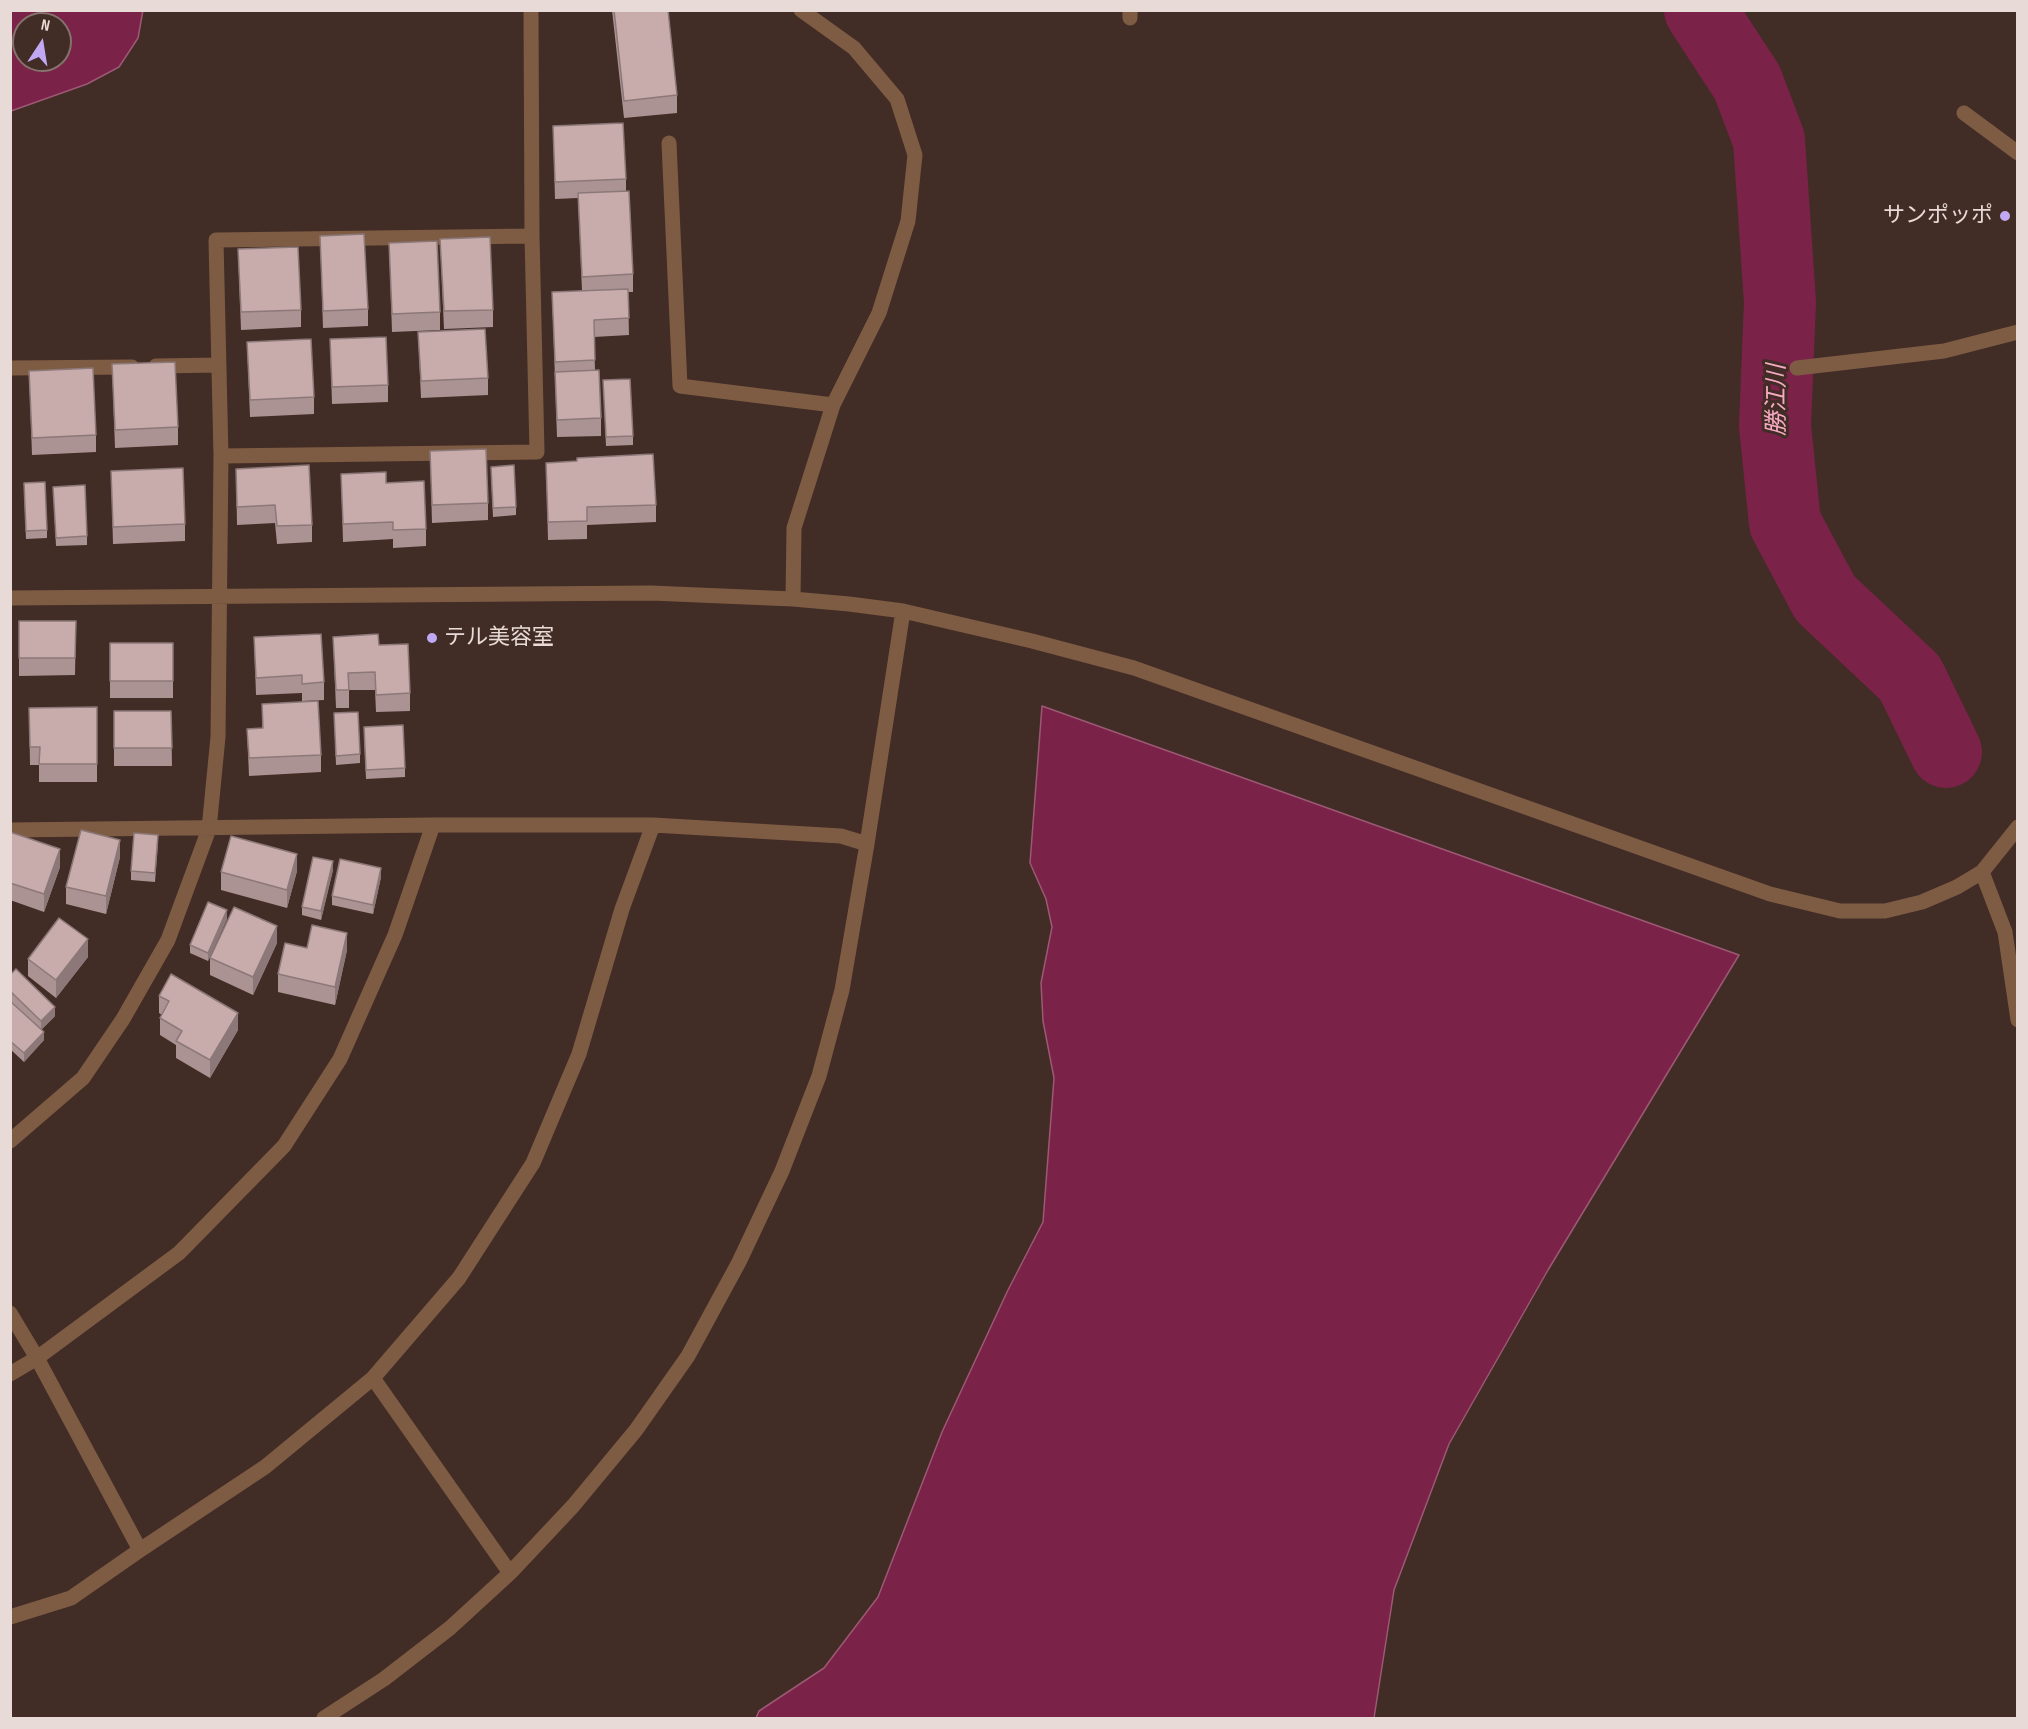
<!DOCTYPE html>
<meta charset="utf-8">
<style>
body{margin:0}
#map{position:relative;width:2028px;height:1729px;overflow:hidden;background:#422c26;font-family:"Sofia Sans Condensed",sans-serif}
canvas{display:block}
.frame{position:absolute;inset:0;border:12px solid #e8dad6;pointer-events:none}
.north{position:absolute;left:12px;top:12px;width:60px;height:60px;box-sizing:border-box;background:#422c26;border:2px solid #84726c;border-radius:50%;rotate:12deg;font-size:16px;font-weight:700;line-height:24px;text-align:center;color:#e8dad6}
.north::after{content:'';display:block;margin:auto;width:21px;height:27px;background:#c1a8f3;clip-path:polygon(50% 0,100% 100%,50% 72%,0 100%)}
</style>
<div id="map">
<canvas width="2028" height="1729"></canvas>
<div class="frame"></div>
<div class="north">N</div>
</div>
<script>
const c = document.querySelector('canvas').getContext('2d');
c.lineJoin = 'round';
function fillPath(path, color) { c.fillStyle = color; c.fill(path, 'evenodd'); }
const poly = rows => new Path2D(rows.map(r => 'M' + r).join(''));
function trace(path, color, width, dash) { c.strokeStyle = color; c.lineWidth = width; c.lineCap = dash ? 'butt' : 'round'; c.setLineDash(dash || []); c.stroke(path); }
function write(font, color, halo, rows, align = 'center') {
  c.font = font + ' "Sofia Sans Condensed","Noto Sans JP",sans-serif'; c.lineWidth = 6; c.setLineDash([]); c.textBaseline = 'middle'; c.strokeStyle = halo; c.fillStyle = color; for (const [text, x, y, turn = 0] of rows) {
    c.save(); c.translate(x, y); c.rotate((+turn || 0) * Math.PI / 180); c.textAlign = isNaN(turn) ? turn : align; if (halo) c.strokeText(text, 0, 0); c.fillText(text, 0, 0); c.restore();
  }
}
const water = poly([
 [143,10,138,38,119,67,87,84,11,111,11,11,143,10],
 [24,24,60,24,60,60,24,60,24,24],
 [1042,706,1739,955,1548,1270,1449,1444,1394,1590,1374,1718,756,1718,759,1711,824,1668,878,1597,942,1432,1007,1292,1043,1222,1054,1078,1043,1021,1041,983,1052,927,1046,899,1030,863,1042,706]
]);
const river = poly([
 [1700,10,1747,82,1769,140,1780,302,1775,426,1785,523,1825,598,1910,678,1946,752]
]);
const minor = poly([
 [531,10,532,236],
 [1130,18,1130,10],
 [1964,113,2018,153],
 [669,143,680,386,833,405],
 [156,366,219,365],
 [10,368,132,367],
 [1797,368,1944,351,2018,332],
 [10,598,651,593,793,599,849,604,903,611,1032,641,1134,668,1770,894,1840,911,1885,911,1922,902,1957,887,1982,872,2018,827],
 [793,599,794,528,833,405,879,313,908,221,915,155,897,99,854,48,801,10],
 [10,830,433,825,653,825,841,836,867,844],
 [1982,872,2005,932,2018,1020],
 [10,1141,83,1078,123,1019,168,940,209,829,218,737,221,456,216,240,532,236,537,452,221,456],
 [10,1313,37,1358,140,1550],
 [10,1374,37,1358,179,1253,284,1146,340,1059,395,935,433,825],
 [373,1378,510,1573],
 [10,1617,71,1598,140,1550,265,1467,373,1378,459,1278,533,1163,579,1054,622,909,653,825],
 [324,1718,384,1679,450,1628,510,1573,573,1506,636,1430,688,1356,739,1262,782,1171,819,1076,842,990,867,844,903,611]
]);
const wall = poly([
 [612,10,668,10,677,95,677,113,624,118],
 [553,126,626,179,626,191,633,274,633,292,628,292,629,335,594,337,595,370,601,418,601,436,557,437,552,292,582,291,578,198,555,199],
 [320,236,368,309,368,326,323,328],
 [440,239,493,310,493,327,444,329],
 [389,243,440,312,440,330,392,332],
 [238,249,301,310,301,327,241,330],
 [418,332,488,378,488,395,421,398],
 [330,339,388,385,388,402,332,404],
 [247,342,314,397,314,414,250,417],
 [112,364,178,427,178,445,115,448],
 [29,371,96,435,96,452,32,455],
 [603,380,633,436,633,445,606,446],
 [430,451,488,503,488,520,432,523],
 [546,463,656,505,656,522,587,525,587,539,548,540],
 [236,469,312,525,312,542,277,544,275,523,237,525],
 [111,471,185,524,185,541,113,544],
 [341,474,386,483,426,529,426,546,393,548,393,539,343,542],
 [491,475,516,507,516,515,493,517],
 [53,487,87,536,87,545,56,546],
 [24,491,47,530,47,538,26,539],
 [19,621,76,621,75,675,19,676],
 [254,637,324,682,324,700,302,701,302,693,256,695],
 [333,637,379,645,410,693,410,711,376,712,375,690,349,690,349,708,336,708],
 [110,643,173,643,173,698,110,698],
 [262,704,321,755,321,772,249,776,247,729,262,728],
 [97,707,97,782,39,782,39,765,30,765,29,708],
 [114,711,171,711,172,766,114,766],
 [334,713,360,754,360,763,336,765],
 [364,735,405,768,405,777,366,779],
 [10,832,60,867,44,912,10,900],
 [158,843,155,882,131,880,131,871],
 [120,857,106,914,66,904,66,887],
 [333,870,321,920,302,915,302,907],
 [297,871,287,908,221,890,221,872],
 [381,877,373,914,332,905,332,896],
 [227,919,208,961,190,953,190,945],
 [277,943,253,995,210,975,210,958],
 [307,948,347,950,335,1005,278,992,278,974],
 [88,957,56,998,28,976,28,959],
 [10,975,55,1016,42,1029,44,1040,24,1062,10,1049],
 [159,996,238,1030,210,1078,176,1058,176,1045,160,1035,160,1018,162,1015,159,1013]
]);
const shadedWall = poly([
 [120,840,120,857,106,914,106,896],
 [60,849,60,867,44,912,44,894],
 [297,854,297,871,287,908,287,890],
 [333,861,333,870,321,920,321,911],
 [381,868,381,877,373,914,373,905],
 [227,910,227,919,208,961,208,953],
 [277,926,277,943,253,995,253,977],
 [347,933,347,950,335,1005,335,987],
 [12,934,12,952,10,953,10,936],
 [88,939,88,957,56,998,56,980],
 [55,1007,55,1016,41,1030,41,1021],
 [238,1013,238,1030,210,1078,210,1060],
 [44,1032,44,1040,24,1062,24,1053]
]);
const building = poly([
 [614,10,668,10,677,95,624,101,614,10],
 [623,123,626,179,555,182,553,126,623,123],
 [629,191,633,274,582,277,578,193,629,191],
 [364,234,368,309,323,311,320,236,364,234],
 [490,237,493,310,444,311,440,239,490,237],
 [437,241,440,312,392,314,389,243,437,241],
 [298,247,301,310,241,312,238,249,298,247],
 [628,289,629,318,594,320,595,360,555,362,552,292,628,289],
 [485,329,488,378,421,381,418,332,485,329],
 [386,337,388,385,332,387,330,339,386,337],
 [311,339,314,397,250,400,247,342,311,339],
 [175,362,178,427,115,430,112,364,175,362],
 [93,368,96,435,32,438,29,371,93,368],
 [599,370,601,418,557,420,555,372,599,370],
 [630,379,633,436,606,437,603,380,630,379],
 [486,449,488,503,432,505,430,451,486,449],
 [653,454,656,505,587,507,587,521,548,522,546,463,577,461,577,458,653,454],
 [309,465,312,525,277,526,275,505,237,507,236,469,309,465],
 [514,465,516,507,493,508,491,467,514,465],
 [183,468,185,524,113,527,111,471,183,468],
 [386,472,386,483,424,481,426,529,393,530,393,522,343,524,341,474,386,472],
 [45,482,47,530,26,531,24,483,45,482],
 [85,485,87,536,56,538,53,487,85,485],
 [19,621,76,621,75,658,19,658,19,621],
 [321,634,324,682,302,684,302,675,256,678,254,637,321,634],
 [378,634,379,645,408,644,410,693,376,695,375,672,348,673,349,690,336,690,333,637,378,634],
 [110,643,173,643,173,681,110,681,110,643],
 [318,701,321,755,249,758,247,729,263,728,262,704,318,701],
 [97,707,97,764,39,764,40,747,30,747,29,708,97,707],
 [114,711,171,711,172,748,114,748,114,711],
 [358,712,360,754,336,756,334,713,358,712],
 [403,725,405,768,366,770,364,727,403,725],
 [81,830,120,840,106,896,66,887,81,830],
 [10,832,60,849,44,894,10,883,10,832],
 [134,833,158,835,155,873,131,871,134,833],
 [231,836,297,854,287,890,221,872,231,836],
 [313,857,333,861,321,911,302,907,313,857],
 [340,859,381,868,373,905,332,896,340,859],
 [208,902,227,910,208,953,190,945,208,902],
 [234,907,277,926,253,977,210,958,234,907],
 [59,918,88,939,56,980,28,959,59,918],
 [312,925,347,933,335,987,278,974,285,943,307,948,312,925],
 [16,969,55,1007,41,1021,10,991,10,975,16,969],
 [171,974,238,1013,210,1060,176,1041,182,1031,160,1018,169,1001,159,996,171,974],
 [10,1001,44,1032,24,1053,10,1041,10,1001]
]);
const markers = [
 [2005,216,6,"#c1a8f3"],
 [432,638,6,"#c1a8f3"]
];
const poiNames = [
 ["サンポッポ",1993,216],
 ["テル美容室",444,638,"left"]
];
const waterNames = [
 ["勝江川",1778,400,-90]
];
fillPath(water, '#7b2249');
trace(water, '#9c5973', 1.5);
trace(river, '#7b2249', 72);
trace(minor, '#7e5c44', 15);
fillPath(wall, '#ac9393');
fillPath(shadedWall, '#8c7878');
fillPath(building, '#c8abab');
trace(building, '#8c7878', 1.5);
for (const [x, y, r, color] of markers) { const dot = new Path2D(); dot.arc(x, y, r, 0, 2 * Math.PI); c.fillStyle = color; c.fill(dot); trace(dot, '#422c26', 2); }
write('22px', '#e8dad6', '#422c26', poiNames, 'right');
write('italic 24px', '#f5a9c2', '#422c26', waterNames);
</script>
